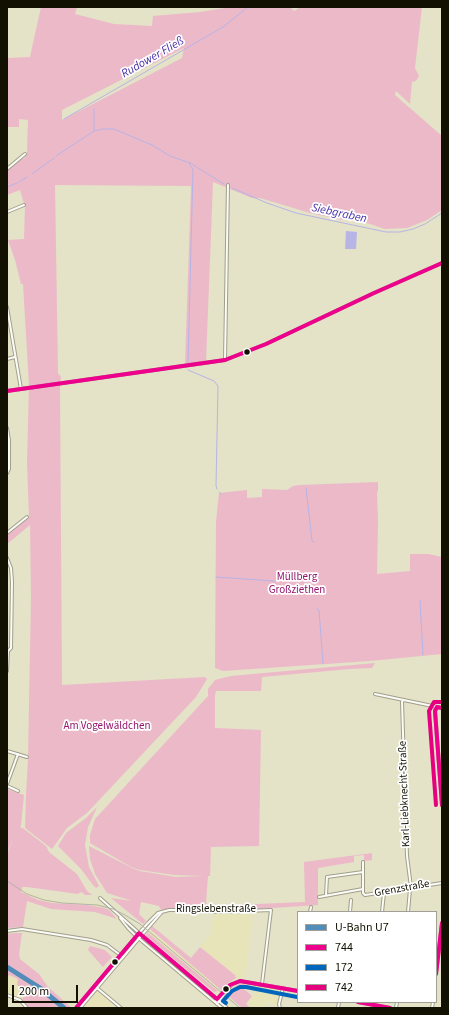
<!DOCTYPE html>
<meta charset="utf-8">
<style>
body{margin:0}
#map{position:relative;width:449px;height:1015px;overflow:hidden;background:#e4e2c7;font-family:"Source Sans 3",sans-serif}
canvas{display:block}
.frame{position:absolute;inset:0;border:8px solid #121101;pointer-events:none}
.legend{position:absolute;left:297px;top:911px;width:140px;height:92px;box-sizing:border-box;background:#fff;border:1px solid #a0a099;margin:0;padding:5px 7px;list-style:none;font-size:12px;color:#121101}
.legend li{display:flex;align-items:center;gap:8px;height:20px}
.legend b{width:20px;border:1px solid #a0a099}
.scale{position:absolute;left:12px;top:985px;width:66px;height:18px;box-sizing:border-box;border:2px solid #121101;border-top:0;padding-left:5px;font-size:12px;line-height:14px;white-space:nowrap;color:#121101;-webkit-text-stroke:3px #fff;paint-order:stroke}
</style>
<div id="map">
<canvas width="449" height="1015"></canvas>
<div class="frame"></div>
<ul class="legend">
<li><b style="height:5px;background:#528dba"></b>U-Bahn U7</li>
<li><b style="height:5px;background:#ec008c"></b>744</li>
<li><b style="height:5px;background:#0065bd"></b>172</li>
<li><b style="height:5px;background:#e5007d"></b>742</li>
</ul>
<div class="scale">200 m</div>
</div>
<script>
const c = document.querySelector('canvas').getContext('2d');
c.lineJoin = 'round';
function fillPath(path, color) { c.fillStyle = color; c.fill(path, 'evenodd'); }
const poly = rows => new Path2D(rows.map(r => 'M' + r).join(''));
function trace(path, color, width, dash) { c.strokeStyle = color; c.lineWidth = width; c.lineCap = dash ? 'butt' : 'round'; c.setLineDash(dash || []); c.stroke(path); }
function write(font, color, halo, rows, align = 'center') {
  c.font = font + ' "Source Sans 3",sans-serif'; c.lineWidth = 3.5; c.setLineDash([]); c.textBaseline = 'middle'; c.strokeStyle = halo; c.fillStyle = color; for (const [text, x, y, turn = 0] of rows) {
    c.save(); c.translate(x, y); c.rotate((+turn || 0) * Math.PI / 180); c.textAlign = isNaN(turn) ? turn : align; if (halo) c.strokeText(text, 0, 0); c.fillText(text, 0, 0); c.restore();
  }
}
const built = poly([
 [7,879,21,889,39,897,62,902,92,903,106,906,109,910,87,905,52,903,38,900,19,891],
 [213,914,253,914,245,977,236,978,235,975,200,947,211,934],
 [150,929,222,991,220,993,147,932],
 [9,975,18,979,26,990,22,1000,7,993,7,979],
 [249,985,278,990,279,992,277,1006,269,1002,264,1008,251,1008,246,1004,256,991],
 [99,992,117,1008,84,1008,96,993]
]);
const green = poly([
 [41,7,77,7,75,14,114,24,152,26,153,16,200,12,232,7,290,7,294,11,301,7,422,7,415,68,419,76,416,81,412,82,410,104,396,91,395,95,442,136,442,210,427,220,407,228,385,229,358,220,353,219,343,220,310,213,260,198,252,198,213,182,206,362,185,365,191,186,55,185,58,373,61,377,60,388,62,685,205,677,207,679,196,697,87,813,67,828,52,849,25,828,26,795,28,759,31,597,30,525,7,544,7,534,29,516,27,463,29,385,23,284,21,284,15,260,8,240,24,239,25,207,20,190,7,195,7,171,22,158,24,159,27,153,28,120,19,119,19,127,7,127,7,58,30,57],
 [184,48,182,58,62,120,62,110],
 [378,482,378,491,377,492,378,520,377,574,410,571,410,554,428,554,442,557,442,654,370,661,223,671,215,668,216,522,219,493,247,490,247,498,262,497,262,489,287,490,293,486,300,485],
 [375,663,372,668,350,669,262,677,261,691,216,691,215,695,215,728,261,730,259,846,211,847,210,876,208,876,206,903,210,906,305,902,304,862,372,853,372,860,364,861,364,855,354,856,354,862,318,868,318,905,227,911,173,908,161,910,159,906,141,902,139,914,146,921,143,924,111,898,132,901,107,893,95,874,90,859,89,846,132,868,140,871,176,877,204,876,174,875,140,870,131,867,90,843,90,835,95,819,208,696,208,689,215,680,231,676],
 [7,789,24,795,21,825,20,827,24,829,46,846,49,852,77,874,87,891,92,895,85,895,83,893,81,892,78,894,27,887,22,887,21,892,38,900,52,903,87,905,104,908,109,910,117,919,95,912,51,909,27,901,23,927,7,928,7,854,13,839,7,852],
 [97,807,88,827,85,845,89,867,99,886,96,888,93,885,81,869,58,846,66,833,86,818],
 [152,926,191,958,200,947,235,975,236,978,228,983,222,991,150,929],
 [147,932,218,991,214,992,146,936],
 [15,933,22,933,19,954,20,959,39,974,48,987,72,1008,29,1008,22,1000,26,990,17,985,18,979,9,975,7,979,7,934],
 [90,946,105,950,112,957,103,967,88,950],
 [239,984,245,984,244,989,252,996,246,1004,251,1008,242,1008,227,995,234,987]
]);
const water = poly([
 [346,231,357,232,356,249,345,249]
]);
const stream = poly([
 [64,119,223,27,248,7],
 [94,130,94,109],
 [56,156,94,131,102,129,114,129,152,145,170,156,190,163,224,184],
 [32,174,54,158],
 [19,182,27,177],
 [7,187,17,183],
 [232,188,267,203,296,213,386,232,400,232,413,229,425,224,442,213],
 [188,363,193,169,189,164,190,163],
 [188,370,214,381,218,386,216,486,217,489],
 [306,488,312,541,314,542],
 [219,492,221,494],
 [216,577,274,581,275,582],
 [421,600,420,602,423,655],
 [317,609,319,610,323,664]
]);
const minor = poly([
 [7,169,25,154],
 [7,212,24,205],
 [7,307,21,389],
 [7,359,15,357],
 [225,360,228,185],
 [7,428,9,440,9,469,7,473],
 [7,533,27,517],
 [7,558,11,568,12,582,11,648,8,651,7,671],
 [375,694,442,708],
 [403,700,402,702,407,856,411,887],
 [437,707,435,711,442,805],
 [7,751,27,757],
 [7,784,18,754],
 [7,786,18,791],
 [363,862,363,893,365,895,442,883],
 [326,895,327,877,363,872],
 [319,897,363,889],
 [100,898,139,933,148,923,158,913,169,910,180,910,220,912,271,910,262,984],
 [310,912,311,907],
 [350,912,351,900],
 [382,912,384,893],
 [408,912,410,889],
 [120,918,128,928,136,936],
 [7,931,22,929,91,940,107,945,123,957],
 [141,936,161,913],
 [436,974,442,923],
 [97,988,121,1008],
 [7,995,20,1000,27,1008],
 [215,1002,230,985,240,981,298,991],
 [358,1002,390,1008],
 [217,1004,232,984],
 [280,1008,279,1004,283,988],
 [338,1008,339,1002],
 [396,1008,397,1002],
 [432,1008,433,1002]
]);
const tertiary = poly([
 [7,391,225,360,266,344,374,293,442,263],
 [136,936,222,1008],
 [76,1008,139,933,227,1008],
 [80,1008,141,936]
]);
const rail = poly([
 [7,881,27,894,44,900,62,903,97,905,113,909,125,915,140,924,240,1008]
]);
const bus1 = poly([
 [7,391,225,360,266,344,374,293,442,263],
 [442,708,437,707,435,711,442,805],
 [436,974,442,923],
 [358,1002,390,1008],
 [76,1008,139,933,217,999,230,985,240,981,298,991]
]);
const bus2 = poly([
 [226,1003,223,1001,232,991,240,987,246,987,297,997]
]);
const bus3 = poly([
 [436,805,429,711,434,702,442,702]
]);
const metro1 = poly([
 [7,967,40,988,64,1008]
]);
const markers = [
 [247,352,3.5,"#121101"],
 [115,962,3.5,"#121101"],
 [226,989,3.5,"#121101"]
];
const parkNames = [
 ["Müllberg",297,578],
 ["Großziethen",297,591],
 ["Am Vogelwäldchen",107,727]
];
const streetNames = [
 ["Karl-Liebknecht-Straße",405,794,-92],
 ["Grenzstraße",402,889,-10],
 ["Ringslebenstraße",216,910]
];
const waterNames = [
 ["Rudower Fließ",153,58,-30],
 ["Siebgraben",339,214,12]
];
fillPath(built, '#e6e4b8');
fillPath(green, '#ecb9c9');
fillPath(water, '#b7b4e6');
trace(stream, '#b7b4e6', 1);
trace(minor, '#a19f8a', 4);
trace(tertiary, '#a19f8a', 4);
trace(minor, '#fbfbf7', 2);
trace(tertiary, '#fbfbf7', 2);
trace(rail, '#b3b2ac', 1);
trace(bus1, '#ec008c', 4);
trace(bus2, '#0065bd', 4);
trace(bus3, '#e5007d', 4);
trace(metro1, '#528dba', 5);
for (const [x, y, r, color] of markers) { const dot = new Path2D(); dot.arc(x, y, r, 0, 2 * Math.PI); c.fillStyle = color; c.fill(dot); trace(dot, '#fff', 1.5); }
write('11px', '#94136c', '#fff', parkNames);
write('11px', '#121101', '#fff', streetNames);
write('italic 12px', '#4a32a9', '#fff', waterNames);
</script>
